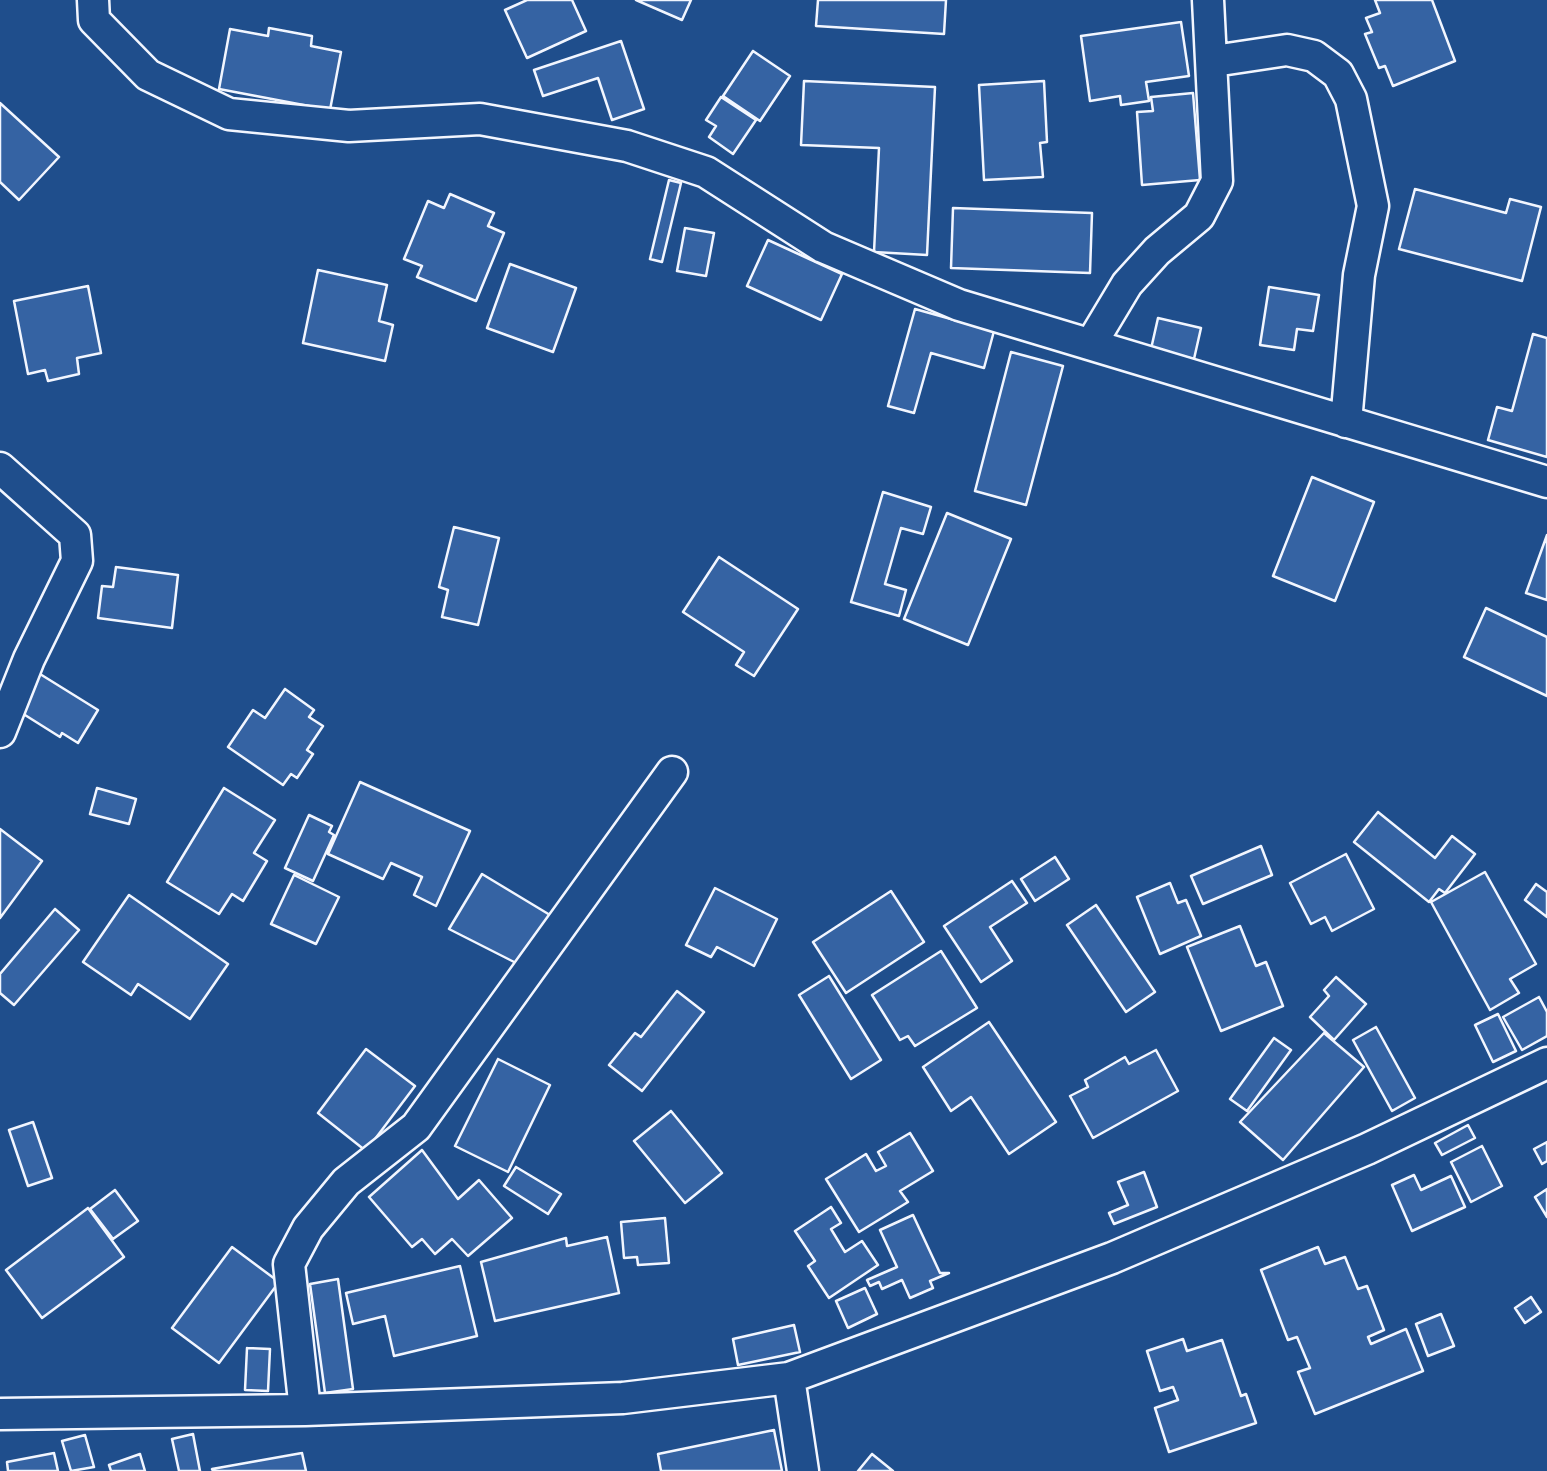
<!DOCTYPE html>
<style>
body{margin:0}
canvas{display:block;background:#1f4e8c}
</style>
<canvas width="1547" height="1471"></canvas>
<script>
const c = document.querySelector('canvas').getContext('2d');
c.lineJoin = 'round';
function fillPath(path, color) { c.fillStyle = color; c.fill(path, 'evenodd'); }
const poly = rows => new Path2D(rows.map(r => 'M' + r).join(''));
function trace(path, color, width, dash) { c.strokeStyle = color; c.lineWidth = width; c.lineCap = dash ? 'butt' : 'round'; c.setLineDash(dash || []); c.stroke(path); }
const building = poly([
 [527,0,572,0,586,31,527,58,505,10,527,0],
 [636,0,691,0,682,20,636,0],
 [818,0,946,0,944,34,816,26,818,0],
 [1375,0,1432,0,1455,61,1393,86,1385,66,1379,68,1365,34,1372,32,1366,18,1380,13,1375,0],
 [1181,22,1189,76,1146,82,1149,101,1121,105,1120,96,1090,101,1081,36,1181,22],
 [269,28,312,36,311,46,341,52,330,110,219,89,230,29,268,36,269,28],
 [621,41,644,109,612,120,598,78,543,96,534,70,621,41],
 [753,51,790,76,760,121,723,96,753,51],
 [804,81,935,87,927,255,874,252,879,148,801,145,804,81],
 [1044,81,1047,142,1040,143,1043,177,984,180,979,85,1044,81],
 [1193,93,1200,180,1142,185,1137,112,1153,111,1151,97,1193,93],
 [721,97,756,120,733,154,709,137,716,126,706,120,721,97],
 [0,103,59,157,19,200,0,182,0,103],
 [669,180,681,183,662,262,650,259,669,180],
 [1415,189,1506,213,1510,199,1541,207,1522,281,1399,249,1415,189],
 [450,194,494,213,488,226,504,233,476,301,417,277,422,266,404,259,428,201,444,208,450,194],
 [953,208,1092,213,1090,273,951,268,953,208],
 [685,228,714,233,706,276,677,271,685,228],
 [768,240,842,274,821,320,747,286,768,240],
 [510,264,576,288,553,352,487,328,510,264],
 [318,270,387,285,379,321,393,325,385,361,303,343,318,270],
 [88,286,101,353,77,358,79,374,48,381,45,370,28,374,14,301,88,286],
 [1269,287,1319,295,1313,331,1297,329,1294,350,1260,345,1269,287],
 [915,309,994,331,984,368,931,353,914,413,888,406,915,309],
 [1158,318,1201,328,1194,359,1151,349,1158,318],
 [1533,334,1547,338,1547,457,1488,440,1497,407,1512,411,1533,334],
 [1011,352,1063,366,1026,505,975,491,1011,352],
 [1312,477,1374,502,1335,601,1273,576,1312,477],
 [883,492,931,507,923,534,901,528,885,584,906,590,899,616,851,602,883,492],
 [947,513,1011,539,968,645,904,619,947,513],
 [454,527,499,538,478,625,442,617,448,590,439,587,454,527],
 [1547,535,1547,600,1526,593,1547,535],
 [719,557,798,609,754,676,736,665,744,652,683,612,719,557],
 [116,567,178,575,172,628,98,618,102,586,113,587,116,567],
 [1486,608,1547,637,1547,696,1464,657,1486,608],
 [40,674,98,710,78,743,62,733,60,737,17,710,40,674],
 [285,689,314,710,309,717,323,726,307,750,313,754,297,778,291,774,283,785,228,747,253,710,265,718,285,689],
 [360,782,470,831,436,906,414,895,422,877,391,863,383,879,328,854,360,782],
 [97,788,136,799,129,824,90,814,97,788],
 [224,788,275,820,254,853,267,861,243,901,232,894,219,914,167,882,224,788],
 [1378,812,1435,858,1452,836,1475,854,1445,893,1439,889,1429,902,1354,842,1378,812],
 [309,815,332,826,329,832,334,835,313,881,285,868,309,815],
 [0,829,42,861,0,918,0,829],
 [1261,846,1272,875,1203,904,1191,876,1261,846],
 [1346,854,1374,909,1332,931,1325,917,1311,924,1290,883,1346,854],
 [1055,857,1069,879,1035,901,1021,879,1055,857],
 [1485,872,1536,964,1510,979,1519,993,1490,1010,1431,902,1485,872],
 [482,874,550,915,520,965,449,929,482,874],
 [294,875,339,897,316,944,271,924,294,875],
 [1012,881,1027,903,990,927,1012,961,981,982,944,926,1012,881],
 [1170,883,1178,903,1186,900,1201,936,1160,954,1137,897,1170,883],
 [1536,884,1547,892,1547,917,1525,900,1536,884],
 [715,888,777,919,754,966,717,947,711,957,686,945,715,888],
 [891,891,924,942,846,993,813,942,891,891],
 [129,895,228,964,190,1019,138,984,131,995,83,962,129,895],
 [1096,905,1155,992,1126,1012,1067,925,1096,905],
 [55,909,79,930,14,1005,0,993,0,974,55,909],
 [1240,926,1256,966,1266,962,1283,1006,1221,1031,1187,947,1240,926],
 [941,951,977,1008,915,1046,908,1036,900,1040,872,995,941,951],
 [829,976,881,1060,851,1079,799,995,829,976],
 [1336,977,1366,1004,1334,1040,1310,1017,1329,996,1324,990,1336,977],
 [677,991,704,1012,642,1091,609,1065,635,1033,641,1037,677,991],
 [1539,997,1547,1012,1547,1036,1522,1050,1503,1017,1539,997],
 [1498,1014,1516,1051,1493,1062,1475,1025,1498,1014],
 [989,1022,1056,1122,1009,1154,971,1097,951,1111,923,1067,989,1022],
 [1376,1027,1415,1098,1392,1111,1353,1040,1376,1027],
 [1324,1033,1364,1067,1283,1160,1240,1122,1324,1033],
 [1274,1038,1291,1050,1247,1111,1230,1099,1274,1038],
 [366,1049,415,1086,366,1151,318,1113,366,1049],
 [1156,1050,1178,1091,1093,1138,1070,1096,1088,1087,1085,1080,1125,1057,1129,1064,1156,1050],
 [498,1059,550,1085,508,1172,455,1146,498,1059],
 [671,1111,722,1173,685,1203,634,1141,671,1111],
 [33,1122,52,1178,28,1186,9,1130,33,1122],
 [1468,1125,1475,1138,1442,1155,1435,1143,1468,1125],
 [910,1133,933,1171,900,1191,908,1202,859,1232,826,1179,866,1154,876,1171,886,1166,878,1152,910,1133],
 [1547,1142,1547,1161,1542,1164,1534,1149,1547,1142],
 [1482,1146,1502,1186,1471,1202,1451,1162,1482,1146],
 [422,1150,458,1199,479,1180,512,1218,468,1256,452,1239,435,1254,422,1239,412,1247,369,1197,422,1150],
 [516,1167,561,1194,548,1214,504,1186,516,1167],
 [1144,1172,1157,1207,1114,1224,1109,1213,1128,1205,1118,1182,1144,1172],
 [1414,1175,1421,1190,1451,1176,1465,1207,1412,1231,1392,1185,1414,1175],
 [1547,1189,1547,1217,1535,1197,1547,1189],
 [115,1190,138,1221,113,1239,90,1209,115,1190],
 [831,1207,841,1223,831,1229,845,1252,862,1241,878,1265,829,1298,808,1266,815,1261,795,1231,831,1207],
 [88,1208,124,1257,42,1318,6,1270,88,1208],
 [913,1215,940,1273,949,1273,930,1281,933,1288,910,1298,902,1280,882,1289,879,1282,870,1286,867,1280,897,1267,880,1230,913,1215],
 [665,1218,669,1263,638,1265,637,1257,624,1258,621,1222,665,1218],
 [607,1237,619,1293,495,1321,481,1262,566,1238,567,1246,607,1237],
 [232,1247,279,1282,219,1363,172,1328,232,1247],
 [1318,1247,1325,1264,1345,1257,1358,1289,1367,1286,1384,1330,1368,1337,1371,1344,1406,1329,1423,1371,1315,1414,1298,1372,1310,1368,1297,1337,1288,1340,1261,1270,1318,1247],
 [460,1266,477,1336,394,1356,385,1316,353,1324,346,1293,460,1266],
 [338,1279,353,1389,325,1393,310,1284,338,1279],
 [865,1288,877,1314,848,1328,836,1301,865,1288],
 [1531,1297,1541,1312,1525,1323,1515,1308,1531,1297],
 [1441,1314,1454,1346,1428,1356,1416,1324,1441,1314],
 [794,1325,800,1352,738,1365,733,1339,794,1325],
 [1183,1339,1187,1351,1222,1340,1241,1396,1246,1394,1256,1423,1169,1452,1155,1408,1178,1400,1173,1387,1160,1391,1147,1351,1183,1339],
 [247,1348,270,1349,268,1391,245,1390,247,1348],
 [774,1430,782,1471,661,1471,658,1454,774,1430],
 [193,1434,200,1471,179,1471,172,1439,193,1434],
 [85,1435,94,1467,71,1471,62,1441,85,1435],
 [54,1453,58,1471,8,1471,7,1462,54,1453],
 [302,1453,306,1471,213,1471,212,1469,302,1453],
 [140,1454,145,1471,111,1471,109,1465,140,1454],
 [872,1454,893,1471,858,1471,872,1454]
]);
const minor = poly([
 [93,0,94,20,148,75,229,114,349,126,480,119,627,146,706,172,823,247,959,305,1547,482],
 [1214,61,1287,50,1314,56,1338,74,1351,99,1373,206,1359,275,1346,422],
 [1091,344,1127,284,1157,251,1199,216,1217,181,1208,0],
 [0,468,75,535,77,561,29,659,0,732],
 [789,1378,803,1471],
 [305,1410,289,1264,308,1228,346,1182,416,1127,672,772],
 [0,1414,305,1410,623,1398,789,1378,1112,1258,1367,1149,1547,1063]
]);
fillPath(building, '#3563a3');
trace(building, '#f2f6ff', 2.5);
trace(minor, '#f2f6ff', 35);
trace(minor, '#1f4e8c', 30);
</script>
